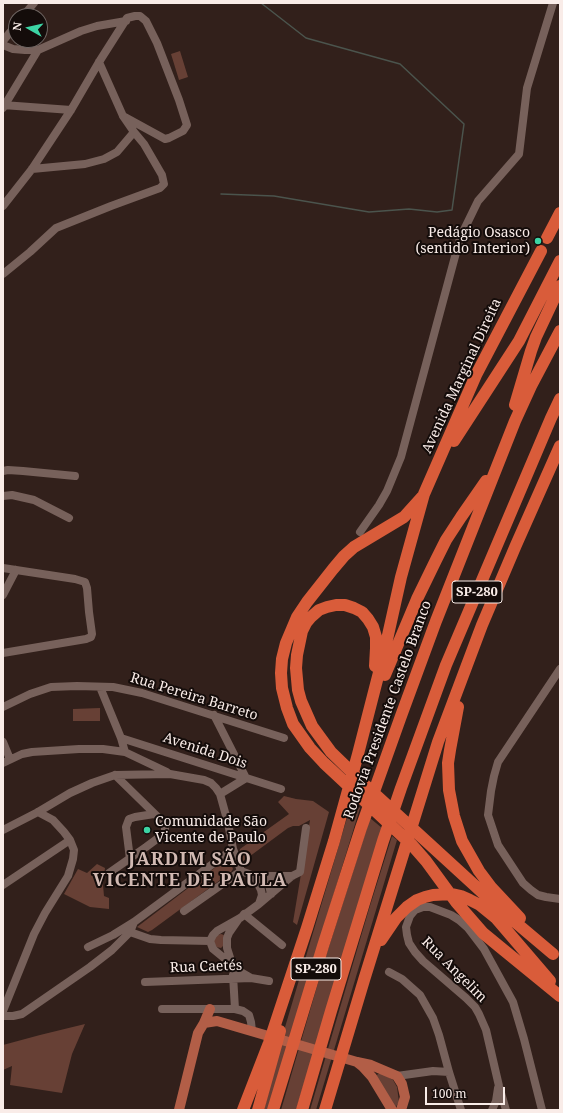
<!DOCTYPE html>
<meta charset="utf-8">
<style>
body{margin:0}
#map{position:relative;width:563px;height:1113px;overflow:hidden;background:#32201b;font-family:"Noto Serif",serif}
canvas{display:block}
.frame{position:absolute;inset:0;border:4px solid #f9ece8;pointer-events:none}
.north{position:absolute;left:8px;top:8px;width:40px;height:40px;box-sizing:border-box;background:#140c0a;border:1px solid #706663;border-radius:50%;rotate:278deg;font-size:11px;font-weight:700;line-height:16px;text-align:center;color:#f9ece8}
.north::after{content:'';display:block;margin:auto;width:14px;height:18px;background:#3cd4a4;clip-path:polygon(50% 0,100% 100%,50% 72%,0 100%)}
.scale{position:absolute;left:425px;top:1087px;width:80px;height:18px;box-sizing:border-box;border:2px solid #f9ece8;border-top:0;padding-left:5px;font-size:12px;line-height:14px;white-space:nowrap;color:#f9ece8;-webkit-text-stroke:3px #140c0a;paint-order:stroke}
</style>
<div id="map">
<canvas width="563" height="1113"></canvas>
<div class="frame"></div>
<div class="north">N</div>
<div class="scale">100 m</div>
</div>
<script>
const c = document.querySelector('canvas').getContext('2d');
c.lineJoin = 'round';
function fillPath(path, color) { c.fillStyle = color; c.fill(path, 'evenodd'); }
const poly = rows => new Path2D(rows.map(r => 'M' + r).join(''));
function trace(path, color, width, dash) { c.strokeStyle = color; c.lineWidth = width; c.lineCap = dash ? 'butt' : 'round'; c.setLineDash(dash || []); c.stroke(path); }
function write(font, color, halo, rows, align = 'center') {
  c.font = font + ' "Noto Serif",serif'; c.lineWidth = 4; c.setLineDash([]); c.textBaseline = 'middle'; c.strokeStyle = halo; c.fillStyle = color; for (const [text, x, y, turn = 0] of rows) {
    c.save(); c.translate(x, y); c.rotate((+turn || 0) * Math.PI / 180); c.textAlign = isNaN(turn) ? turn : align; if (halo) c.strokeText(text, 0, 0); c.fillText(text, 0, 0); c.restore();
  }
}
const green = poly([
 [180,51,188,77,179,80,171,54],
 [100,708,100,721,73,721,73,709],
 [284,796,296,799,313,801,329,812,297,925,293,922,310,820,299,826,293,826,288,828,242,862,239,854,240,849,289,814,278,802],
 [352,801,360,808,268,1110,264,1110,283,1034],
 [370,818,382,828,296,1110,281,1110,325,959],
 [392,836,397,840,316,1110,310,1110,369,909],
 [225,860,229,861,231,864,233,869,231,872,152,930,148,932,137,927],
 [97,864,105,868,103,885,104,896,109,898,109,909,90,907,64,894,78,869,87,873],
 [221,934,224,935,223,946,221,948,216,947,214,943,214,938,217,935],
 [85,1024,72,1054,62,1093,10,1085,12,1066,3,1070,3,1045,40,1035],
 [382,1073,393,1080,397,1087,399,1102,395,1108,376,1076,378,1074]
]);
const stream = poly([
 [221,194,274,196,369,212,409,209,437,212,452,210,464,124,400,64,306,38,261,3]
]);
const minor = poly([
 [23,16,34,3],
 [3,41,16,25],
 [3,45,13,49,25,50,38,50,81,31,97,26,126,21],
 [3,105,71,110],
 [3,108,38,50],
 [32,169,85,164,104,159,117,152,134,132,123,116,99,62],
 [3,206,32,169,71,110,99,62,127,18,135,16,140,16,146,21,157,43,179,100,187,125,183,131,169,138,165,139,123,116],
 [3,274,30,252,56,228,111,206,160,188,164,184,162,175,144,144,134,132],
 [3,471,8,470,23,471,75,476],
 [3,496,12,495,34,500,69,518],
 [360,532,379,505,387,491,401,457,460,238,478,201,519,154,527,88,553,3],
 [3,568,75,579,85,582,87,588,89,612,92,634,91,637,86,639,3,653],
 [3,595,16,570],
 [560,669,498,762,494,776,491,791,488,815,498,845,523,883,531,890,538,895,546,897,560,899],
 [100,687,121,738,125,752],
 [3,707,30,694,51,687,77,686,113,687,142,693,284,738],
 [214,715,246,778,220,794],
 [121,738,281,789],
 [3,742,10,759],
 [3,763,22,754,32,752,79,749,103,749,125,752,167,772],
 [3,830,38,812,70,793,92,783,115,775,170,774,204,780,211,783,216,788,220,794,228,823,233,849,240,868,241,871,254,876,261,890,262,895,259,904],
 [130,859,126,827,129,819,135,817,154,814],
 [109,873,146,847,165,833,165,827,159,818,115,775],
 [254,876,292,876],
 [264,877,269,885,271,894],
 [3,885,70,840],
 [184,911,241,871],
 [244,914,282,945],
 [130,932,150,939,161,940,210,941],
 [88,947,113,935,134,922,233,849],
 [232,964,227,948,227,938,229,933,238,920],
 [389,972,402,979,420,995,433,1018,439,1035,449,1072,461,1110],
 [233,975,235,1009],
 [251,978,232,967,224,958,213,949,210,941,213,935,217,931,240,918,259,904,292,876,300,872,306,828],
 [145,982,251,978,269,981],
 [162,1009,235,1009,243,1011,249,1015,251,1022,252,1031],
 [3,1011,34,934,45,913,68,876,73,859,74,850,70,840,64,832,53,820,38,812],
 [3,1016,13,1016,22,1014,90,967,112,950,130,932,134,922],
 [397,1076,433,1071,449,1072],
 [492,1110,496,1101,498,1088],
 [506,1110,499,1086,486,1030,479,1014,475,1007,466,998,423,961,415,952,409,943,407,935,406,927,410,916,415,910,423,907,430,907,451,915,459,920,468,928,484,949,513,1002,524,1039,542,1110]
]);
const major = poly([
 [204,1023,210,1009],
 [357,1062,362,1066,372,1077,392,1110],
 [179,1110,198,1033,204,1023,217,1021,357,1062,371,1065,397,1076,402,1084,405,1097,401,1110]
]);
const highway = poly([
 [547,238,560,213],
 [515,405,531,351,536,337,560,286],
 [454,441,519,341,560,261],
 [422,497,404,517,354,547,344,556,333,569,307,602,297,617,286,643,282,659,281,673,282,688,287,708,293,724,310,748,324,763,412,845,426,861,456,902,470,918,483,933,500,947,560,996],
 [375,666,376,648,376,637,373,627,368,619,362,612,354,608,345,605,336,605,327,607,319,610,311,617,306,623,302,631,297,655,296,668,298,690,301,701,312,726,331,752,366,786,508,916,553,954],
 [385,675,417,599,436,560,446,540,461,517,486,481],
 [458,707,450,750,448,763,449,790,454,816,462,841,479,871,491,887,520,918],
 [381,940,396,918,407,907,417,900,425,897,433,895,452,894,461,896,470,900,480,905,496,918,550,981],
 [243,1110,269,1043,307,928,334,841,358,754,384,653,401,577,424,494,476,375,541,251],
 [258,1110,280,1031],
 [273,1110,323,946,361,828,401,716,436,621,515,421,531,386,560,331],
 [302,1110,331,1011,383,841,401,788,446,665,551,418,560,399],
 [325,1110,364,980,438,742,482,625,516,545,560,446]
]);
const markers = [
 [538,241,4,"#3cd4a4"],
 [147,830,4,"#3cd4a4"]
];
const shields = [
 [477,592,50],
 [316,969,50]
];
const shieldNames = [
 ["SP-280",477,592],
 ["SP-280",316,969]
];
const poiNames = [
 ["Pedágio Osasco",530,233],
 ["(sentido Interior)",530,249],
 ["Comunidade São",155,822,"left"],
 ["Vicente de Paulo",155,838,"left"]
];
const streetNames = [
 ["Avenida Marginal Direita",462,376,-65],
 ["Rua Pereira Barreto",194,697,17],
 ["Rodovia Presidente Castelo Branco",388,710,-70],
 ["Avenida Dois",205,751,18],
 ["Rua Caetés",206,967,-2],
 ["Rua Angelim",454,970,45]
];
const districtNames = [
 ["JARDIM SÃO",190,860],
 ["VICENTE DE PAULA",190,881]
];
fillPath(green, '#674035');
trace(stream, '#4b544d', 1.5);
trace(minor, '#77615b', 8);
trace(major, '#b25e47', 10);
trace(highway, '#d95c3a', 12);
for (const [x, y, r, color] of markers) { const dot = new Path2D(); dot.arc(x, y, r, 0, 2 * Math.PI); c.fillStyle = color; c.fill(dot); trace(dot, '#140c0a', 1.5); }
for (const [x, y, w] of shields) { const box = new Path2D(); box.roundRect(x - w / 2, y - 11, w, 22, 3); c.fillStyle = '#140c0a'; c.fill(box); trace(box, '#f9ece8', 1); }
write('bold 13px', '#f9ece8', null, shieldNames);
write('14px', '#f9ece8', '#140c0a', poiNames, 'right');
write('14px', '#f9ece8', '#140c0a', streetNames);
c.letterSpacing = '1px';
write('bold 18px', '#d1b9b2', '#140c0a', districtNames);
c.letterSpacing = '0px';
</script>
